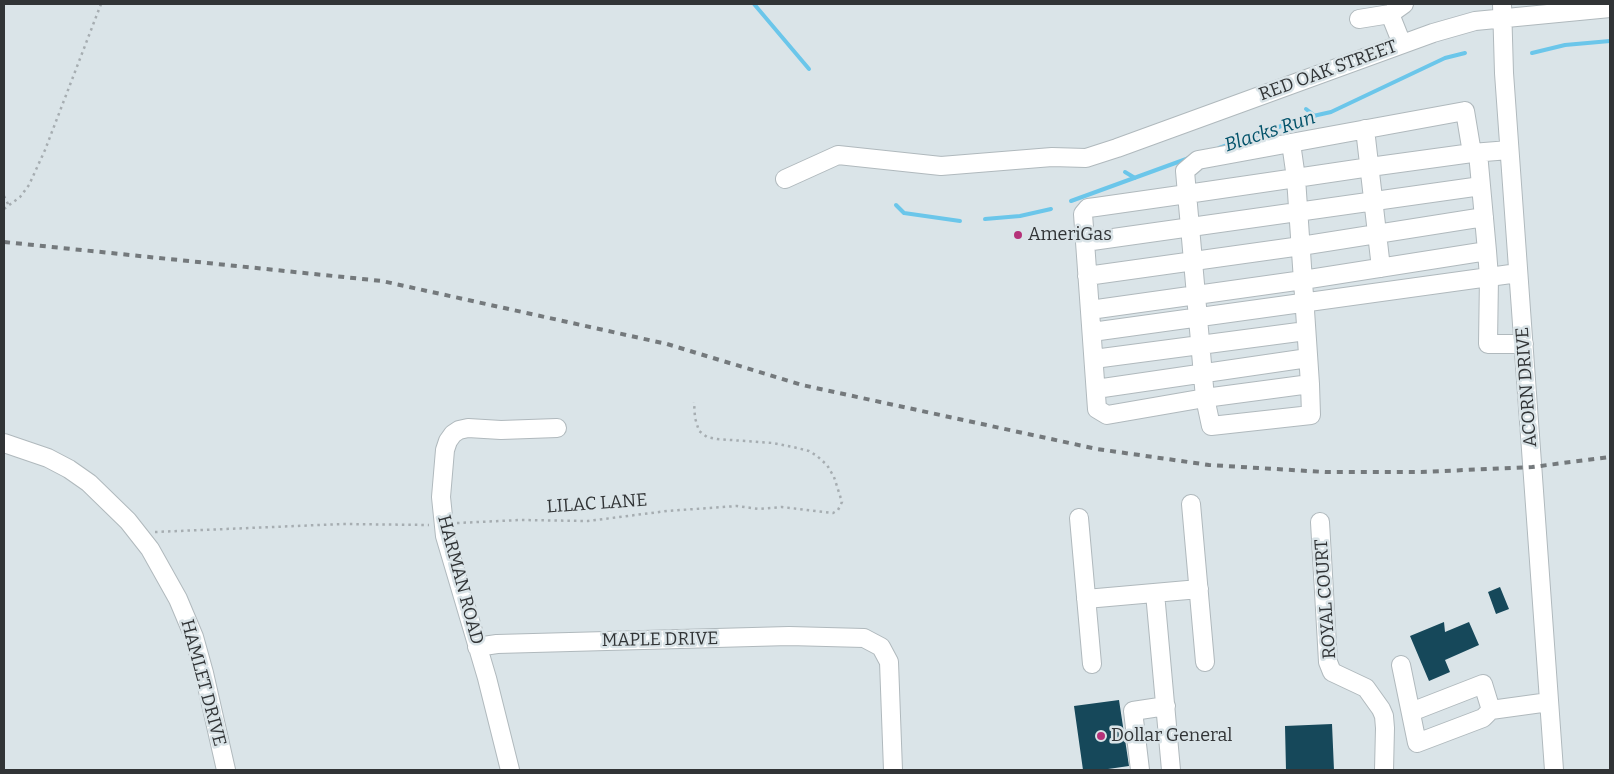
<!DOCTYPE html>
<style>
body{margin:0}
#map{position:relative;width:1614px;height:774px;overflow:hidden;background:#dae4e8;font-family:Bitter,serif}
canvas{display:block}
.frame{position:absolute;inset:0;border:5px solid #313436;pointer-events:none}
</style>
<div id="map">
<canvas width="1614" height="774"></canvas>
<div class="frame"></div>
</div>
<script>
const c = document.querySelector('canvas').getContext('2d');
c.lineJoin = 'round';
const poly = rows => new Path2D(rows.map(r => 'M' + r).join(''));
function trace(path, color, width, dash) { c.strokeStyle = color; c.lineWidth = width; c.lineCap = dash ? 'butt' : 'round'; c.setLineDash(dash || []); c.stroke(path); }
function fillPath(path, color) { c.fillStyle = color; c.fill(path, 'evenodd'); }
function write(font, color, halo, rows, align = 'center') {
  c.font = font + ' Bitter,serif'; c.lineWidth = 5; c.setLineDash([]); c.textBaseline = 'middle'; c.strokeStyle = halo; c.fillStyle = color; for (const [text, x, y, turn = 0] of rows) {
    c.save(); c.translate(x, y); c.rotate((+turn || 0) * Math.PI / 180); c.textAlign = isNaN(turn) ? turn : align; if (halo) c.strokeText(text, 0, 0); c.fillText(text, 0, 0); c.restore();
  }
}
const stream = poly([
 [754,4,809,69],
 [1532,53,1565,45,1610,41],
 [1306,109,1315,116],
 [1219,148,1304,118,1331,112,1445,58,1465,53],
 [1125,172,1135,178],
 [1071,201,1189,158],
 [896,205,904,213,960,221],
 [985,219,1020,216,1051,209]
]);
const building = poly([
 [1500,587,1509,609,1496,614,1488,592],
 [1444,622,1445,632,1469,622,1479,645,1445,660,1450,672,1429,681,1410,636],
 [1119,700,1129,766,1101,770,1083,770,1074,706],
 [1332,724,1334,770,1286,770,1285,726]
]);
const path = poly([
 [4,196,9,206],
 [4,209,20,197,29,185,45,150,101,4],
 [457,523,520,520,588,521,667,511,737,506,759,509,782,507,833,513,838,510,842,502,834,477,827,465,817,456,809,451,793,447,773,443,717,439,707,437,699,431,695,418,694,402],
 [155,532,343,524,429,525]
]);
const minor = poly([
 [1502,4,1504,73,1554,770],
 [1390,14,1402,44],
 [1359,19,1390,14,1404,4],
 [1365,129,1381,268],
 [1291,143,1296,178,1310,384],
 [1472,153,1465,111,1198,160,1185,171,1187,194,1190,227,1205,398,1211,426,1311,415,1310,384,1205,398,1107,415,1097,409,1083,214,1088,208,1096,207,1187,194,1296,178,1370,167,1472,153,1509,150],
 [1478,153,1487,251],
 [785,179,838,155,941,166,1052,157,1086,158,1117,148,1433,33,1475,21,1610,8],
 [1085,242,1481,186],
 [1087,276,1301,246,1484,217],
 [1090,310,1303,280,1487,251,1489,277,1488,344,1524,344],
 [1092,332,1518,273],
 [1094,359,1306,331],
 [1096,389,1308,358],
 [4,443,48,458,69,469,89,483,128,521,150,549,178,599,194,637,204,673,226,770],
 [1191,504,1205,662],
 [1079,518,1092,664],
 [1320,522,1328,662,1332,672,1366,688,1381,709,1384,716,1385,728,1384,770],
 [1155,593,1171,770],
 [1086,599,1199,589],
 [477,647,497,644,789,636,864,638,881,647,889,662,893,770],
 [1401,665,1417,743,1483,718,1491,710,1549,702],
 [1411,712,1483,684,1491,710],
 [510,770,487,678,445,536,441,497,445,450,448,441,453,434,459,430,468,428,501,430,557,428],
 [1140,770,1133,711,1166,706]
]);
const rail = poly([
 [4,242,382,281,667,344,802,385,1097,449,1209,465,1325,472,1421,472,1532,467,1610,457]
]);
const markers = [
 [1018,235,5,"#b53279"],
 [1101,736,5,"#b53279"]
];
const streetNames = [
 ["RED OAK STREET",1328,71,-20],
 ["ACORN DRIVE",1527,387,-94],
 ["LILAC LANE",597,504,-4],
 ["HARMAN ROAD",460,580,75],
 ["ROYAL COURT",1326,599,-94],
 ["MAPLE DRIVE",660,640,-1],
 ["HAMLET DRIVE",203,683,75]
];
const poiNames = [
 ["AmeriGas",1028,235],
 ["Dollar General",1111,736]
];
const waterNames = [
 ["Blacks Run",1270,132,-18]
];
trace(stream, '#6bc6ea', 4);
fillPath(building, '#16485a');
trace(minor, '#b0b9bd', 20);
trace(path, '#a6adb1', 2.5, [2.5, 4]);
trace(minor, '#fff', 18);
trace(rail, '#74797c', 4, [6, 6]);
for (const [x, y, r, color] of markers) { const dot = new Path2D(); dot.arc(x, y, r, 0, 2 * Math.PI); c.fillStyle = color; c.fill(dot); trace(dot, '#dae4e8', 2); }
write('18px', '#313436', '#dae4e8', streetNames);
write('18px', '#313436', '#dae4e8', poiNames, 'left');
write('italic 19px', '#005169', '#dae4e8', waterNames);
</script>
